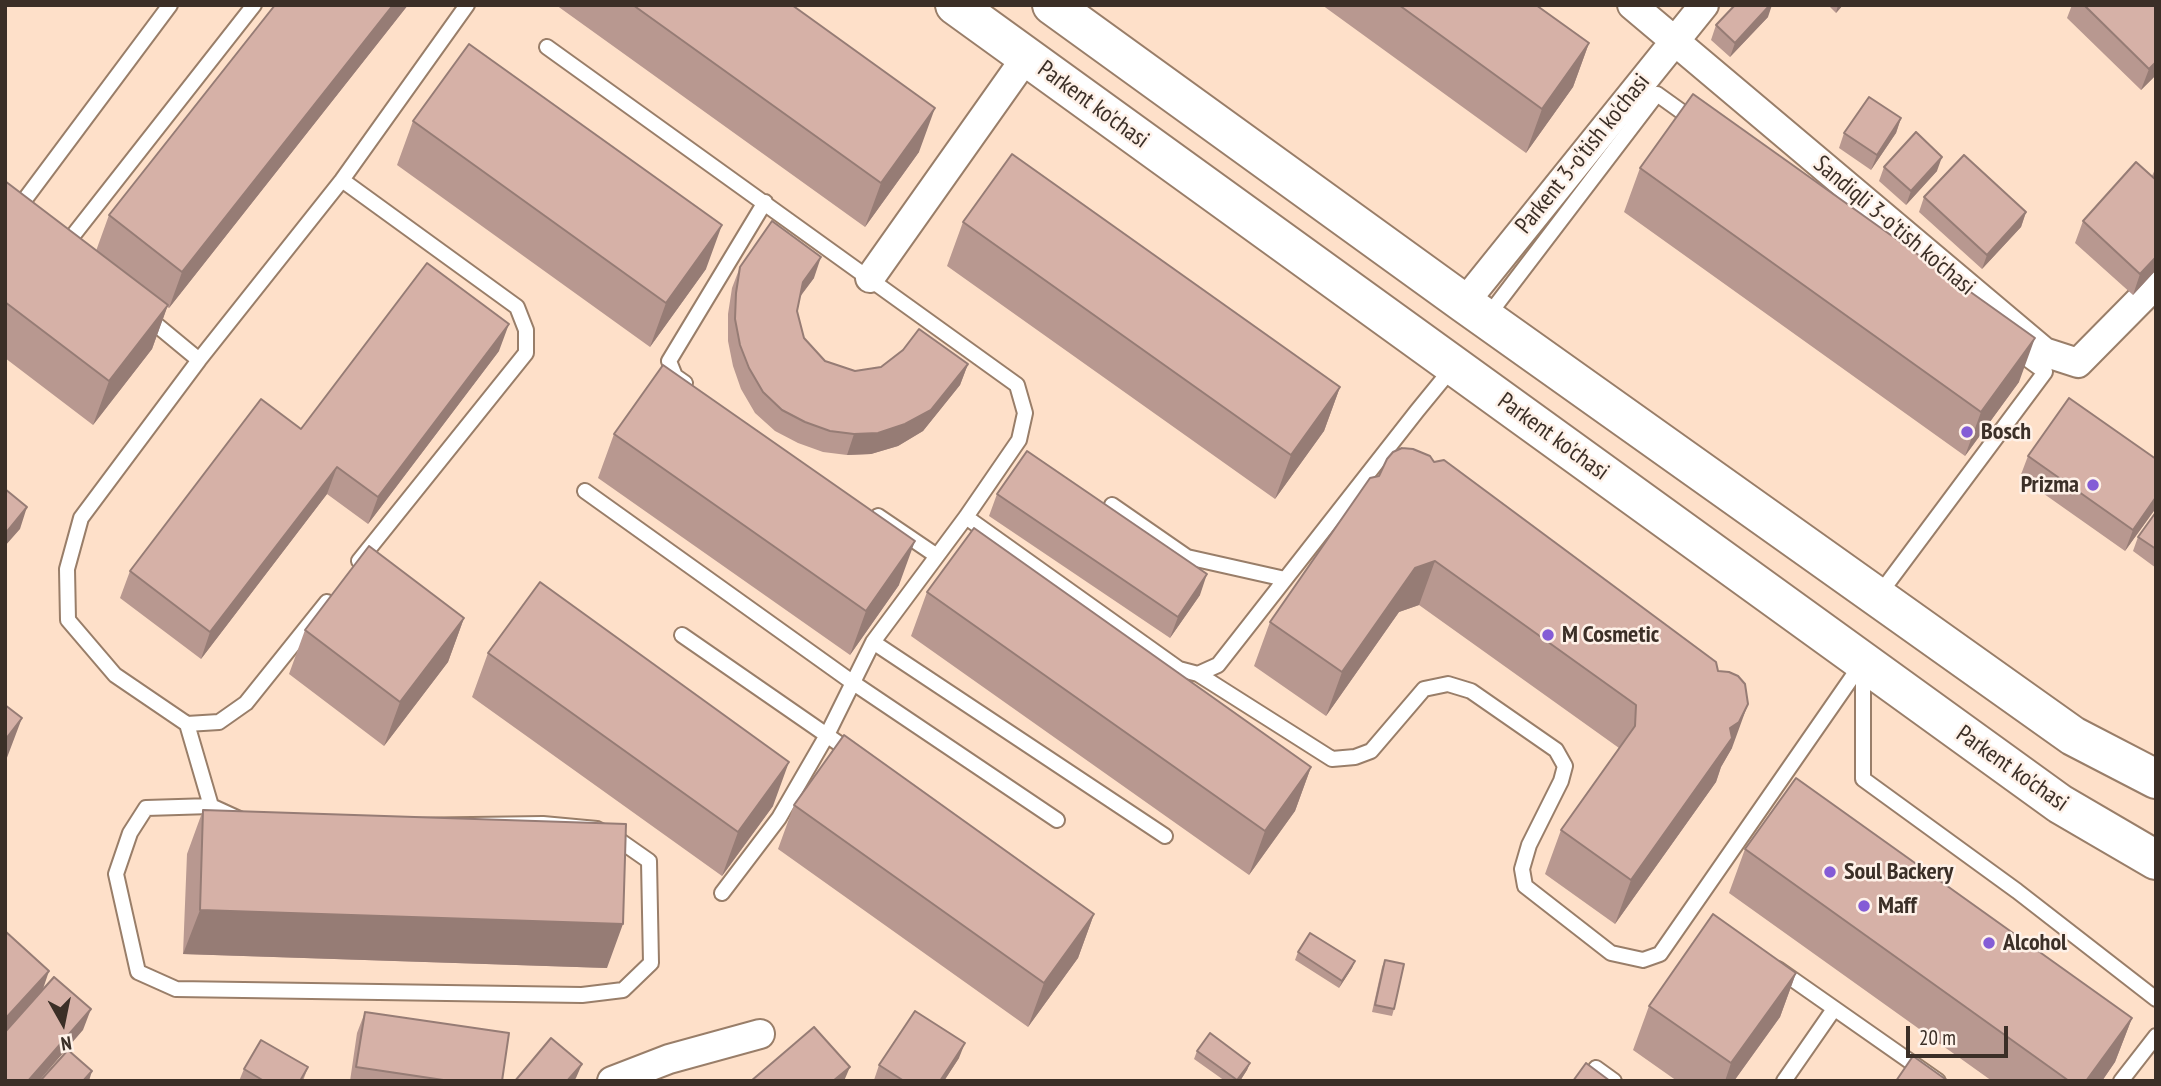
<!DOCTYPE html>
<style>
body{margin:0}
#map{position:relative;width:2161px;height:1086px;overflow:hidden;background:#fee0c9;font-family:"PT Sans Narrow",sans-serif}
canvas{display:block}
.frame{position:absolute;inset:0;border:7px solid #3b2f27;pointer-events:none}
.north{position:absolute;left:28px;top:988px;width:70px;height:70px;-webkit-text-stroke:5px #fef1e8;paint-order:stroke;rotate:171deg;font-size:19px;font-weight:700;line-height:28px;text-align:center;color:#3b2f27}
.north::after{content:'';display:block;margin:auto;width:24px;height:32px;background:#3b2f27;clip-path:polygon(50% 0,100% 100%,50% 72%,0 100%)}
.scale{position:absolute;left:1906px;top:1026px;width:102px;height:32px;box-sizing:border-box;border:4px solid #3b2f27;border-top:0;padding-left:9px;font-size:21px;line-height:24px;white-space:nowrap;color:#3b2f27;-webkit-text-stroke:5px #fef1e8;paint-order:stroke}
</style>
<div id="map">
<canvas width="2161" height="1086"></canvas>
<div class="frame"></div>
<div class="north">N</div>
<div class="scale">20 m</div>
</div>
<script>
const c = document.querySelector('canvas').getContext('2d');
c.lineJoin = 'round';
const poly = rows => new Path2D(rows.map(r => 'M' + r).join(''));
function trace(path, color, width, dash) { c.strokeStyle = color; c.lineWidth = width; c.lineCap = dash ? 'butt' : 'round'; c.setLineDash(dash || []); c.stroke(path); }
function fillPath(path, color) { c.fillStyle = color; c.fill(path, 'evenodd'); }
function write(font, color, halo, rows, align = 'center') {
  c.font = font + ' "PT Sans Narrow",sans-serif'; c.lineWidth = 5; c.setLineDash([]); c.textBaseline = 'middle'; c.strokeStyle = halo; c.fillStyle = color; for (const [text, x, y, turn = 0] of rows) {
    c.save(); c.translate(x, y); c.rotate((+turn || 0) * Math.PI / 180); c.textAlign = isNaN(turn) ? turn : align; if (halo) c.strokeText(text, 0, 0); c.fillText(text, 0, 0); c.restore();
  }
}
const service = poly([
 [547,47,1017,385,1025,413,1019,440,966,517,873,642,827,735,779,818,722,893],
 [342,180,517,307,526,330,526,353,359,561],
 [17,210,170,5],
 [64,247,254,5],
 [147,317,199,360],
 [1487,317,1657,94,1696,122],
 [685,383,675,376,669,361,765,202],
 [585,491,852,682,1057,820],
 [1112,505,1187,557,1285,579],
 [878,516,937,556],
 [966,517,1179,669,1198,674,1218,665,1417,411,1453,367],
 [1878,596,2045,372,2012,348],
 [327,602,246,703,219,722,187,724,115,675,68,620,67,569,81,518,199,360,342,180,467,5],
 [682,635,854,754],
 [873,642,1165,836],
 [1863,666,1863,779,2017,891,2156,999],
 [1198,674,1332,759,1355,757,1371,751,1424,689,1448,684,1471,691,1556,750,1565,766,1561,781,1529,845,1522,869,1525,886,1611,953,1643,960,1660,954,1862,663],
 [187,724,211,806],
 [211,806,259,828,543,824,597,829,619,840,649,861,651,963,623,990,582,995,176,989,138,972,116,874,130,833,146,808,211,806],
 [1778,969,1938,1081],
 [1596,1068,1614,1081],
 [1784,1081,1834,1009],
 [2121,1081,2156,1036]
]);
const minor = poly([
 [1632,5,2044,352,2078,363,2156,284],
 [870,278,1027,56],
 [1464,303,1704,5],
 [612,1081,669,1059,760,1034]
]);
const primary = poly([
 [955,5,2060,804,2156,860],
 [1052,5,1464,303,2073,736,2156,779]
]);
const wall = poly([
 [408,5,169,308,167,307,152,349,93,425,5,358,5,181,96,251,109,215],
 [556,5,792,5,919,152,865,227],
 [1322,5,1536,5,1589,43,1573,87,1526,153],
 [1828,5,1843,5,1836,13],
 [2072,5,2156,5,2156,75,2141,90,2067,18],
 [1768,17,1730,57,1711,40,1716,25],
 [1901,118,1896,133,1871,170,1839,148,1844,133],
 [413,121,706,269,650,347,397,165],
 [1884,167,1937,171,1906,205,1879,181],
 [2156,167,2156,270,2133,295,2075,243,2083,221,2152,176],
 [1640,168,2019,382,1965,456,1624,212],
 [1924,197,2026,212,2021,227,1982,269,1919,212],
 [963,222,1340,387,1324,431,1275,499,947,266],
 [740,267,814,278,800,297,797,311,804,338,825,361,855,371,968,364,960,385,923,431,898,446,871,454,847,455,823,452,798,443,775,431,755,413,741,389,733,366,728,341,728,314,732,288],
 [499,351,368,524,327,494,201,659,120,598,130,571,301,429],
 [614,434,899,585,850,655,598,478],
 [2028,456,2156,459,2156,508,2125,551,2020,477],
 [1434,462,1732,748,1721,767,1716,782,1615,924,1545,874,1561,830,1619,748,1419,605,1399,612,1326,716,1254,666,1270,622],
 [997,494,1200,595,1170,638,989,516],
 [2156,512,2156,568,2133,551,2138,537],
 [927,592,1311,767,1295,811,1249,875,911,636],
 [464,618,448,662,384,746,289,674,305,630],
 [488,653,773,806,722,876,472,697],
 [794,805,1094,914,1078,958,1028,1027,778,849],
 [203,810,607,968,183,954,187,854],
 [1745,849,2132,1018,2115,1062,2102,1081,1992,1081,1729,893],
 [1298,952,1355,961,1352,968,1339,988,1295,960],
 [1385,960,1394,1009,1392,1016,1372,1012,1382,967],
 [1796,973,1780,1017,1734,1081,1677,1081,1633,1050,1649,1006],
 [365,1012,502,1081,350,1081,357,1033],
 [1197,1051,1250,1063,1247,1070,1240,1081,1225,1081,1194,1059],
 [959,1058,944,1081,876,1081,874,1080,879,1065],
 [308,1067,303,1081,239,1081,244,1069]
]);
const shadedWall = poly([
 [393,5,408,5,169,308,182,272],
 [1770,5,1772,5,1768,17,1730,57,1735,43],
 [1838,5,1843,5,1836,13],
 [1589,43,1573,87,1526,153,1542,109],
 [2156,62,2156,75,2141,90,2149,69],
 [935,108,919,152,865,227,881,183],
 [1901,118,1896,133,1871,170,1877,155],
 [1942,157,1937,171,1906,205,1911,191],
 [2026,212,2021,227,1982,269,1987,255],
 [722,225,706,269,650,347,666,303],
 [821,257,814,278,795,303,803,282],
 [2156,257,2156,270,2133,295,2140,274],
 [168,305,152,349,93,425,109,381],
 [509,324,499,351,368,524,378,497],
 [2035,338,2019,382,1965,456,1981,412],
 [968,364,960,385,923,431,898,446,871,454,847,455,854,434],
 [1340,387,1324,431,1275,499,1291,455],
 [337,467,327,494,201,659,210,632],
 [2156,497,2156,508,2125,551,2133,530],
 [27,507,20,529,5,546,5,534],
 [915,541,899,585,850,655,866,611],
 [1435,561,1419,605,1399,612,1326,716,1342,672,1415,568],
 [1207,574,1200,595,1170,638,1178,617],
 [464,618,448,662,384,746,400,702],
 [1748,704,1732,748,1721,767,1716,782,1615,924,1631,880,1730,728],
 [22,718,5,763,5,740],
 [789,762,773,806,722,876,738,832],
 [1311,767,1295,811,1249,875,1265,831],
 [200,910,623,924,607,968,183,954],
 [1094,914,1078,958,1028,1027,1044,983],
 [1355,961,1352,968,1339,988,1342,981],
 [49,971,42,992,5,1031,5,1019],
 [1796,973,1780,1017,1734,1081,1725,1081,1731,1063],
 [91,1009,83,1030,39,1081,28,1081],
 [2132,1018,2115,1062,2102,1081,2086,1081],
 [965,1043,959,1058,944,1081,940,1081],
 [1250,1063,1247,1070,1240,1081,1237,1081],
 [582,1064,576,1078,574,1081,567,1081],
 [850,1067,844,1081,833,1081],
 [92,1071,89,1081,83,1081]
]);
const building = poly([
 [275,5,393,5,182,272,109,215,275,5],
 [633,5,792,5,935,108,881,183,633,5],
 [1399,5,1536,5,1589,43,1542,109,1399,5],
 [1735,5,1770,5,1735,43,1716,25,1735,5],
 [2084,5,2156,5,2156,62,2149,69,2084,5],
 [469,44,722,225,666,303,413,121,469,44],
 [1693,94,2035,338,1981,412,1640,168,1693,94],
 [1869,97,1901,118,1877,155,1844,133,1869,97],
 [1916,132,1942,157,1911,191,1884,167,1916,132],
 [1012,154,1340,387,1291,455,963,222,1012,154],
 [1964,155,2026,212,1987,255,1924,197,1964,155],
 [2136,162,2156,180,2156,257,2140,274,2083,221,2136,162],
 [5,181,168,305,109,381,5,302,5,181],
 [772,221,821,257,803,282,797,311,804,338,825,361,855,371,881,367,903,350,919,329,968,364,931,410,905,424,878,433,854,434,830,431,805,422,782,410,763,392,749,368,740,345,735,319,736,293,740,267,772,221],
 [427,263,509,324,378,497,337,467,210,632,130,571,261,399,301,429,427,263],
 [663,365,915,541,866,611,614,434,663,365],
 [2069,398,2156,459,2156,497,2133,530,2028,456,2069,398],
 [1402,448,1413,449,1430,456,1434,462,1444,460,1716,662,1718,671,1729,672,1738,676,1745,684,1748,704,1739,722,1730,728,1732,738,1631,880,1561,830,1635,726,1636,705,1435,561,1415,568,1342,672,1270,622,1370,478,1379,476,1387,459,1393,452,1402,448],
 [1027,451,1207,574,1178,617,997,494,1027,451],
 [5,489,27,507,5,534,5,489],
 [2156,512,2156,549,2138,537,2156,512],
 [974,528,1311,767,1265,831,927,592,974,528],
 [369,546,464,618,400,702,305,630,369,546],
 [540,582,789,762,738,832,488,653,540,582],
 [5,705,22,718,5,740,5,705],
 [844,735,1094,914,1044,983,794,805,844,735],
 [1796,778,2132,1018,2086,1081,2069,1081,1745,849,1796,778],
 [203,810,626,824,623,924,200,910,203,810],
 [1713,914,1796,973,1731,1063,1649,1006,1713,914],
 [5,931,49,971,5,1019,5,931],
 [1310,933,1355,961,1342,981,1298,952,1310,933],
 [1385,960,1404,964,1394,1009,1375,1005,1385,960],
 [54,977,91,1009,28,1081,5,1081,5,1032,54,977],
 [915,1011,965,1043,940,1081,904,1081,879,1065,915,1011],
 [365,1012,509,1033,502,1081,450,1081,356,1067,365,1012],
 [814,1027,850,1067,833,1081,751,1081,814,1027],
 [1210,1033,1250,1063,1237,1080,1197,1051,1210,1033],
 [551,1038,582,1064,567,1081,515,1081,551,1038],
 [261,1040,308,1067,300,1081,264,1081,244,1069,261,1040],
 [68,1050,92,1071,83,1081,40,1081,68,1050],
 [1913,1056,1948,1081,1896,1081,1913,1056],
 [1586,1063,1610,1081,1573,1081,1586,1063]
]);
const markers = [
 [1967,432,7,"#845cd6"],
 [2093,485,7,"#845cd6"],
 [1548,635,7,"#845cd6"],
 [1830,872,7,"#845cd6"],
 [1864,906,7,"#845cd6"],
 [1989,943,7,"#845cd6"]
];
const streetNames = [
 ["Parkent ko'chasi",1093,105,36],
 ["Parkent 3-o'tish ko'chasi",1583,154,-51],
 ["Sandiqli 3-o'tish ko'chasi",1894,226,40],
 ["Parkent ko'chasi",1553,437,36],
 ["Parkent ko'chasi",2012,769,35]
];
const poiNames = [
 ["Bosch",1981,432],
 ["Prizma",2079,485,"right"],
 ["M Cosmetic",1562,635],
 ["Soul Backery",1844,872],
 ["Maff",1878,906],
 ["Alcohol",2003,943]
];
trace(service, '#997e69', 18);
trace(minor, '#997e69', 32);
trace(primary, '#997e69', 42);
trace(service, '#fff', 14);
trace(minor, '#fff', 28);
trace(primary, '#fff', 38);
fillPath(wall, '#b89890');
fillPath(shadedWall, '#967c75');
fillPath(building, '#d6b1a7');
trace(building, '#967c75', 2);
for (const [x, y, r, color] of markers) { const dot = new Path2D(); dot.arc(x, y, r, 0, 2 * Math.PI); c.fillStyle = color; c.fill(dot); trace(dot, '#fef1e8', 2.5); }
write('24px', '#3b2f27', '#fef1e8', streetNames);
write('bold 24px', '#3b2f27', '#fef1e8', poiNames, 'left');
</script>
